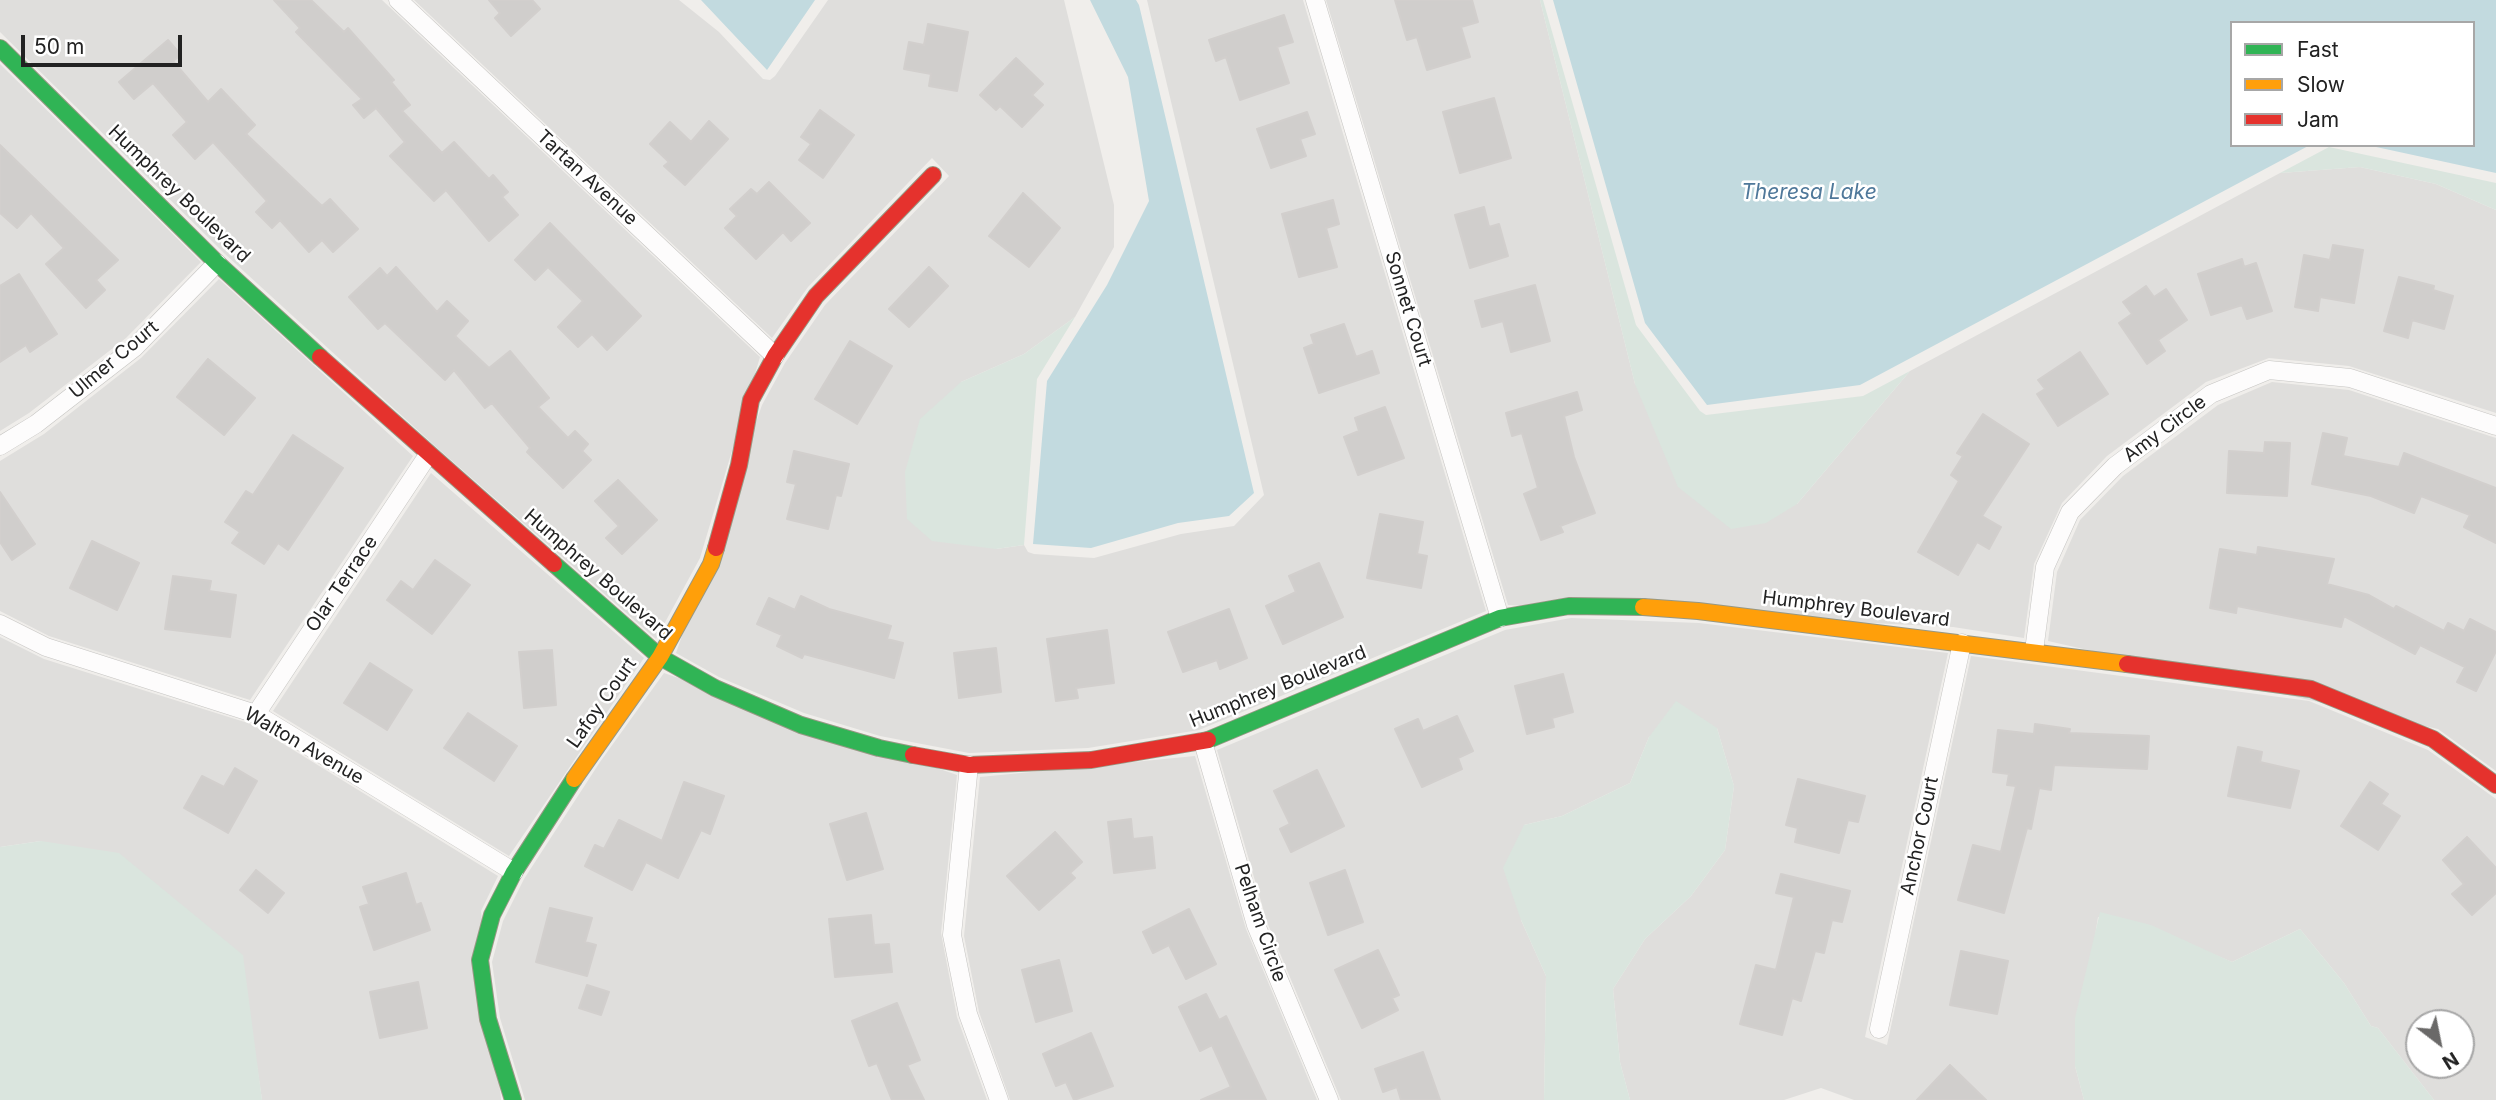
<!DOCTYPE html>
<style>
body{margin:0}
#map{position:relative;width:2496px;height:1100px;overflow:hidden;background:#f0eeeb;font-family:Inter,sans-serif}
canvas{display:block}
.legend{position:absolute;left:2230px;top:21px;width:245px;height:126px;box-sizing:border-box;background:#fff;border:2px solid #a7a7a7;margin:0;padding:9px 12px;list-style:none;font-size:21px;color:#222}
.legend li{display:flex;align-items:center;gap:14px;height:35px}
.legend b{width:35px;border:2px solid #a7a7a7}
.north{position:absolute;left:2405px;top:1009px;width:70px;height:70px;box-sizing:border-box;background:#fff;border:2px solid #a7a7a7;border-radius:50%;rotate:148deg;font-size:19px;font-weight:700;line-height:28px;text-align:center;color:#222}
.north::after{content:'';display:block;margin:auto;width:24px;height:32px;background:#6a6968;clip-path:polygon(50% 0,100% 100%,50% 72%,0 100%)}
.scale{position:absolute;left:21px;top:35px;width:161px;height:32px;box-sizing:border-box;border:4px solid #222;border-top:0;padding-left:9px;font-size:21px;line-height:24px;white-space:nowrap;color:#222;-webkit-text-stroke:5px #fff;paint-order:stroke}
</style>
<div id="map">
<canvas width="2496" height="1100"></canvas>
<ul class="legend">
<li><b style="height:9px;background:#30b455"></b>Fast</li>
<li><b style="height:9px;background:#ff9f0a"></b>Slow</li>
<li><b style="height:9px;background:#e5322d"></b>Jam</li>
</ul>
<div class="north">N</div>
<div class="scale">50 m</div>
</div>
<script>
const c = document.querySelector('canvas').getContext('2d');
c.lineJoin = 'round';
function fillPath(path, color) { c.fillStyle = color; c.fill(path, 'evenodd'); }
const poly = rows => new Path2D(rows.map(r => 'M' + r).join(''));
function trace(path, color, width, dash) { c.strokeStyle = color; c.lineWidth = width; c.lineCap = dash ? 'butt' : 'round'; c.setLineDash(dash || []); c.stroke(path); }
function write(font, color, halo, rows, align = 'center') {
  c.font = font + ' Inter,sans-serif'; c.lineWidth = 5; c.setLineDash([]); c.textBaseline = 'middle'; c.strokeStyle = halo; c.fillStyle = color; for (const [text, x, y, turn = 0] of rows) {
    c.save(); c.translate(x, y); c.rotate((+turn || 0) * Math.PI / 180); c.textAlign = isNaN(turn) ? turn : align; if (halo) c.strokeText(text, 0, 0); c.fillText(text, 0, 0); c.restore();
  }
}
const residential = poly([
 [0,0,382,0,760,357,700,558,656,639,435,446,225,254,0,32],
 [414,0,679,0,719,32,763,79,770,80,775,76,828,0,1064,0,1114,205,1114,247,1075,317,1024,354,961,382,996,549,1024,545,1028,552,1034,554,1094,558,1181,534,1234,526,1264,495,1147,0,1303,0,1486,611,1199,730,1088,748,969,753,880,736,804,713,719,677,676,653,762,405,785,363,825,305,949,176,932,158,808,287,772,338],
 [1326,0,1540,0,1635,384,1797,504,1910,371,2280,173,2360,167,2436,184,2496,210,2496,413,2349,366,2269,358,2206,382,2107,456,2062,503,2034,564,2024,638,1953,627,1508,605],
 [0,64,201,262,126,338,29,413,0,431],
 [219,279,413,456,250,700,49,636,0,611,0,461,44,434,141,358],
 [2272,382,2349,390,2496,438,2496,771,2438,729,2048,641,2057,572,2080,520,2123,476,2218,405],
 [431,473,644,658,509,856,273,711],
 [1571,618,1699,623,1948,653,1865,1037,1887,1045,1971,656,2309,701,2428,750,2496,799,2496,1100,2434,1100,2378,1028,2371,1026,2344,983,2300,929,2232,962,2201,949,2098,917,2075,1066,2084,1100,1854,1100,1821,1088,1784,1100,1630,1100,1620,1062,1613,989,1645,939,1691,896,1725,850,1734,786,1717,728,1649,737,1630,783,1562,816,1524,825,1521,920,1546,976,1544,1100,1341,1100,1267,922,1217,750,1505,630],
 [2419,1023,2461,1023,2461,1065,2419,1065],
 [0,637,44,659,251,724,498,876,481,911,501,1100,262,1100,257,1066,41,841,0,847],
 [664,673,957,775,941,933,957,1017,987,1100,525,1100,500,1018,492,962,503,921,524,879,600,762],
 [1195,756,1246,929,1317,1100,1010,1100,979,1012,964,936,980,777]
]);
const wetland = poly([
 [1540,0,1543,0,1636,325,1700,411,1706,415,1863,396,1910,371,1797,504,1766,523,1731,529,1678,487,1635,384],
 [2329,147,2496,183,2496,210,2436,184,2360,167,2280,173],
 [1075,317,1037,379,1024,545,996,549,932,541,907,519,905,472,920,419,961,382,1024,354],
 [1676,701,1717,728,1734,786,1725,850,1691,896,1645,939,1613,989,1620,1062,1630,1100,1544,1100,1546,976,1521,920,1503,868,1524,825,1562,816,1630,783,1649,737],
 [41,841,119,853,243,955,262,1100,0,1100,0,847],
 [2100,912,2151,925,2232,962,2300,929,2344,983,2371,1026,2378,1028,2434,1100,2084,1100,2075,1066,2075,1018]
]);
const water = poly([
 [701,0,815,0,767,70],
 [1090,0,1136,0,1139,5,1254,493,1229,516,1178,523,1091,548,1033,544,1047,381,1107,285,1149,201,1128,77],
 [1553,0,2496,0,2496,173,2367,145,2473,145,2473,23,2232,23,2232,145,2310,145,1860,385,1707,405,1645,323]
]);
const building = poly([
 [274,0,311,0,344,32,348,28,394,80,391,82,410,105,402,111,442,153,454,142,489,179,493,175,508,192,502,197,518,215,489,241,446,190,434,201,390,156,405,142,376,108,364,118,353,105,362,99,296,32,300,28,274,0],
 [489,0,532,0,540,9,511,36,495,18,500,13,489,0],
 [1395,0,1472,0,1478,22,1461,27,1470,57,1427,70,1417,37,1407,40,1395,0],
 [1284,15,1293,42,1277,47,1289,83,1240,100,1226,57,1216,61,1209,40,1284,15],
 [928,24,968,32,957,91,929,86,931,74,904,69,909,42,924,45,928,24],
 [168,40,181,55,173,61,208,102,221,89,255,125,246,134,322,206,330,199,358,229,333,252,322,240,309,252,280,220,272,228,256,212,267,201,213,142,195,159,173,135,187,122,153,83,134,99,119,82,168,40],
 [1016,58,1043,84,1032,95,1043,105,1022,127,1000,106,996,110,980,95,1016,58],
 [1494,98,1511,158,1460,173,1443,112,1494,98],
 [820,110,854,135,823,178,799,160,811,144,801,137,820,110],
 [1307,112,1315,134,1300,139,1306,156,1271,168,1257,129,1307,112],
 [709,121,728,139,685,185,664,166,669,162,650,144,670,122,691,142,709,121],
 [0,145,118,260,96,280,105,290,86,308,46,264,64,248,31,213,17,228,0,213,0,145],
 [769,182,810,223,791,241,783,232,756,259,725,228,737,216,730,209,751,189,757,194,769,182],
 [1023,193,1060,228,1029,267,989,236,1023,193],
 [1333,200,1339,224,1326,228,1337,267,1299,277,1282,214,1333,200],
 [1484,207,1489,227,1499,224,1508,256,1470,268,1455,215,1484,207],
 [550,223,641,316,607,350,592,334,578,347,558,327,583,301,548,267,535,280,515,260,550,223],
 [2333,245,2363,250,2354,303,2320,297,2318,311,2295,307,2304,255,2330,260,2333,245],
 [2242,259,2244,267,2256,263,2272,311,2247,319,2242,305,2211,315,2198,274,2242,259],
 [396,267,437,312,447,301,468,321,455,336,489,368,510,351,549,398,538,407,568,438,575,431,588,444,582,451,591,460,563,488,527,452,530,448,492,403,485,408,454,370,445,380,385,323,378,329,349,297,380,268,387,276,396,267],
 [929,267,948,286,909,327,889,309,929,267],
 [19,274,57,334,30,352,26,345,0,362,0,286,19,274],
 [2399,277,2434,286,2433,290,2453,296,2444,329,2412,320,2408,338,2384,331,2399,277],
 [1535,285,1550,341,1511,352,1503,321,1482,327,1475,301,1535,285],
 [2146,286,2154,297,2166,289,2187,320,2158,340,2165,351,2147,364,2119,323,2132,314,2123,302,2146,286],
 [1344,324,1356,357,1372,351,1379,373,1319,393,1304,348,1314,344,1311,335,1344,324],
 [850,341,892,366,857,424,815,399,850,341],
 [2080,352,2108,394,2058,426,2037,394,2045,389,2038,380,2080,352],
 [208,359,255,398,224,435,177,397,208,359],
 [1577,392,1582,410,1564,416,1574,457,1595,513,1560,526,1563,532,1541,540,1524,494,1538,488,1522,433,1512,436,1506,413,1577,392],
 [1385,407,1404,458,1358,475,1344,437,1359,431,1355,418,1385,407],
 [1983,414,2029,444,1982,516,2001,527,1989,549,1977,542,1958,575,1918,552,1959,481,1951,475,1963,456,1957,453,1983,414],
 [2323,433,2347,438,2343,456,2399,467,2404,453,2496,488,2496,543,2464,527,2470,515,2421,496,2414,513,2371,496,2312,484,2323,433],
 [293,435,343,468,288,550,278,543,264,564,232,543,240,532,225,522,246,491,253,495,293,435],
 [2265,442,2290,443,2287,496,2227,493,2229,451,2264,453,2265,442],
 [794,451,849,464,841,496,836,495,828,529,787,519,796,484,787,482,794,451],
 [618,480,657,520,622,554,606,538,619,526,595,501,618,480],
 [0,492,35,544,12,560,0,542,0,492],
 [1380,514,1423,522,1417,554,1427,556,1421,588,1367,578,1380,514],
 [92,541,139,563,117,610,70,588,92,541],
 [2258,547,2334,559,2327,584,2369,595,2394,609,2396,606,2444,631,2448,623,2464,631,2470,619,2496,632,2496,651,2476,691,2457,682,2465,667,2420,645,2415,654,2344,616,2341,627,2237,606,2236,613,2210,608,2220,549,2257,555,2258,547],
 [435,560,470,585,432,634,387,600,401,581,413,590,435,560],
 [1319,563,1343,617,1283,644,1266,606,1296,592,1289,576,1319,563],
 [173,576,211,581,209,591,236,595,230,637,165,629,173,576],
 [801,596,829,609,891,626,887,639,903,643,894,678,804,654,802,658,777,646,782,635,757,624,769,598,795,610,801,596],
 [1229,609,1247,658,1220,669,1217,660,1183,672,1168,632,1229,609],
 [1107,630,1114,683,1076,688,1078,698,1056,701,1047,639,1107,630],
 [996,648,1001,692,959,698,954,653,996,648],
 [552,650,556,705,524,708,519,652,552,650],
 [370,663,412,690,387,730,344,703,370,663],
 [1563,674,1573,712,1552,718,1554,727,1527,734,1515,686,1563,674],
 [468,713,517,746,494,781,444,748,468,713],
 [1457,716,1473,751,1458,758,1462,769,1422,787,1395,729,1418,719,1423,731,1457,716],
 [2035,724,2070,729,2069,733,2149,736,2147,769,2054,765,2051,790,2039,788,2031,829,2027,828,2004,913,1958,900,1973,845,2001,852,2016,786,2007,785,2009,774,1993,772,1998,730,2034,734,2035,724],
 [2238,747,2262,752,2260,762,2299,771,2290,808,2228,796,2238,747],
 [235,768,257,781,228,833,184,808,202,776,224,787,235,768],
 [1317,770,1344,826,1291,852,1280,829,1290,824,1274,791,1317,770],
 [1798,779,1865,796,1858,822,1848,820,1839,853,1795,842,1798,828,1786,825,1798,779],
 [684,782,724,796,710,834,701,830,678,878,646,862,632,890,585,866,595,845,604,849,619,820,662,841,684,782],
 [2370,782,2388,794,2381,804,2400,816,2378,850,2341,826,2370,782],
 [866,813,883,869,847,880,830,824,866,813],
 [1131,819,1133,839,1152,837,1155,868,1114,873,1108,822,1131,819],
 [1055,832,1082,862,1070,873,1075,878,1039,910,1007,876,1055,832],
 [2467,837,2496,868,2496,893,2472,915,2452,894,2464,884,2443,860,2467,837],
 [256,870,284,893,268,913,240,890,256,870],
 [1345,870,1363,922,1328,935,1310,883,1345,870],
 [406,873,416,905,421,903,430,930,374,950,360,907,369,904,363,887,406,873],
 [1781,874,1850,891,1842,922,1832,920,1824,953,1815,951,1801,1001,1792,998,1782,1035,1740,1024,1756,965,1776,970,1794,897,1776,893,1781,874],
 [550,908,592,918,585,942,596,945,587,976,536,962,550,908],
 [1189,909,1216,964,1186,979,1169,945,1153,953,1143,932,1189,909],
 [871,915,874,945,889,944,892,972,835,977,829,919,871,915],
 [1378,950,1399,995,1392,998,1398,1010,1362,1028,1335,970,1378,950],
 [1961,951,2008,961,1997,1014,1950,1005,1961,951],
 [1059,960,1072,1011,1036,1022,1022,970,1059,960],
 [418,982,427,1028,380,1038,370,992,418,982],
 [587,985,609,992,601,1015,579,1008,587,985],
 [1206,994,1219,1020,1226,1016,1266,1100,1201,1100,1231,1087,1212,1045,1200,1051,1179,1007,1206,994],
 [897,1003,920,1060,907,1065,924,1100,892,1100,877,1063,869,1066,852,1021,897,1003],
 [1091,1033,1113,1086,1074,1100,1066,1082,1056,1086,1043,1054,1091,1033],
 [1423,1052,1440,1100,1401,1100,1397,1087,1383,1092,1375,1069,1423,1052],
 [1950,1065,1986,1100,1917,1100,1950,1065]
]);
const street = poly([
 [398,0,775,356],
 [1315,0,1500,618],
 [0,446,36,424,134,348,217,263],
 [0,624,46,647,256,714,514,872],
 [2034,651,2045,567,2070,512,2115,466,2211,394,2269,370,2350,378,2496,426],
 [256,714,428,455],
 [1203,742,1256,925,1329,1100],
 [969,765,952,935,968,1014,999,1100],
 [1879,1029,1962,643]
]);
const fast = poly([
 [0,48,217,263,320,357],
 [554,564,660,657,715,688,801,725,879,748,913,755],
 [1208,740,1500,618,1569,606,1643,607],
 [513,1100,488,1019,480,960,492,915,514,872,574,779]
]);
const slow = poly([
 [1643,607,1698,611,2127,664],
 [574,779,660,657,711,564,716,548]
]);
const jam = poly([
 [320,357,554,564],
 [716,548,739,465,751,400,775,356,816,296,933,175],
 [2127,664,2311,689,2433,739,2496,785],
 [913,755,969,765,1091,760,1208,740]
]);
const streetNames = [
 ["Tartan Avenue",587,178,43],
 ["Humphrey Boulevard",179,194,44],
 ["Sonnet Court",1408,309,73],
 ["Ulmer Court",114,360,-40],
 ["Amy Circle",2165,429,-37],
 ["Humphrey Boulevard",598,575,41],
 ["Olar Terrace",342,584,-56],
 ["Humphrey Boulevard",1856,609,7],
 ["Humphrey Boulevard",1278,687,-22],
 ["Lafoy Court",602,703,-55],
 ["Walton Avenue",304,746,30],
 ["Anchor Court",1920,836,-78],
 ["Pelham Circle",1260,923,71]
];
const waterNames = [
 ["Theresa Lake",1809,193]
];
fillPath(residential, '#dfdedc');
fillPath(wetland, '#dae5de');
fillPath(water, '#c2dadf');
fillPath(building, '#d0cecc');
trace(building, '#d2cfcd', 2);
trace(street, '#c6c5c3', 19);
trace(fast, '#979884', 18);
trace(slow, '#979884', 18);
trace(jam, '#979884', 18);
trace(street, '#fdfcfc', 18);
trace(fast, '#30b455', 16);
trace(slow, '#ff9f0a', 16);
trace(jam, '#e5322d', 16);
write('19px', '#222', '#fff', streetNames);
write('italic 21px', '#4f789a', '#fff', waterNames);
</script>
